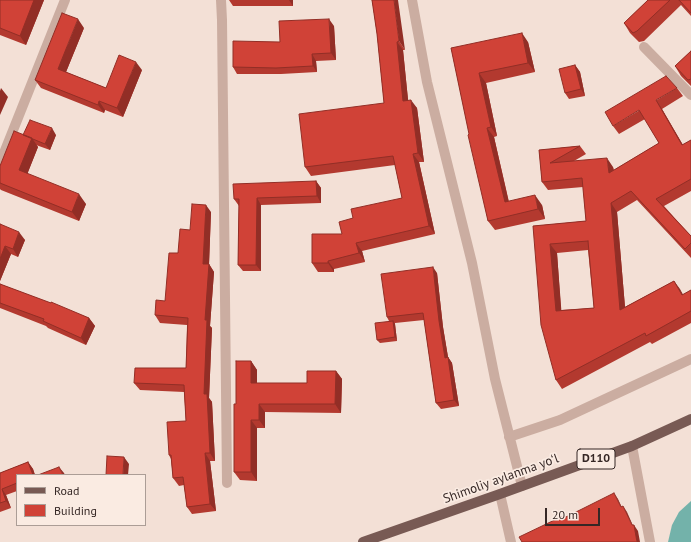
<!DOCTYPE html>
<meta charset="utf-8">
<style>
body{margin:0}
#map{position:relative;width:691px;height:542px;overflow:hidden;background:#f3e0d6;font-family:"PT Sans",sans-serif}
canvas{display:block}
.legend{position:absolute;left:16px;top:474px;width:130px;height:52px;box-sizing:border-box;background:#faebe2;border:1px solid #ab9d96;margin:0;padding:5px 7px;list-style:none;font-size:12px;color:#352725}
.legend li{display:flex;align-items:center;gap:8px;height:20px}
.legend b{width:20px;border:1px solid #ab9d96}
.scale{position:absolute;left:545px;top:508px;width:55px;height:18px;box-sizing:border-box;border:2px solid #352725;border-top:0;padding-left:5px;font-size:12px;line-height:14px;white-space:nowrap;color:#352725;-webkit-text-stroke:3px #faebe2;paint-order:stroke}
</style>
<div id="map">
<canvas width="691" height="542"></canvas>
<ul class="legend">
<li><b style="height:5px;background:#785a54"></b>Road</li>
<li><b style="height:11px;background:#d04237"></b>Building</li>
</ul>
<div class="scale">20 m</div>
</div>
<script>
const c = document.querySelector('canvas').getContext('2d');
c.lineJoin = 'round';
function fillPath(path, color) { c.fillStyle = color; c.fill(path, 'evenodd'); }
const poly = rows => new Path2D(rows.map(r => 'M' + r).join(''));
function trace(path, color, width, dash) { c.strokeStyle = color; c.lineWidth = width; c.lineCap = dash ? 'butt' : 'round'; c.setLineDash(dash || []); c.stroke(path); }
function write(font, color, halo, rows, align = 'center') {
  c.font = font + ' "PT Sans",sans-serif'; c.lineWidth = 3.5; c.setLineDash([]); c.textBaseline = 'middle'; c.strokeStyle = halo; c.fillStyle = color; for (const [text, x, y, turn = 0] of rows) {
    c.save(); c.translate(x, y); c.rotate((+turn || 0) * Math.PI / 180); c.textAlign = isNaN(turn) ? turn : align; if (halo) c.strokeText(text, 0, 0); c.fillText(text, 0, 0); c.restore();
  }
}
const water = poly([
 [691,501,691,542,668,542,672,525,679,512]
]);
const minor = poly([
 [221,0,222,20,227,483],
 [412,0,427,82,472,263,495,379,522,486],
 [644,47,691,95],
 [0,163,65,0],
 [509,437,560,420,691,359],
 [632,446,650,542],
 [500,494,511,542]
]);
const major = poly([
 [363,542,500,494,632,446,691,419]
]);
const wall = poly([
 [0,0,44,0,26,45,0,35],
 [229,0,293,0,293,6,233,6],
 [372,0,405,50,403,50,408,100,417,108,424,162,419,162,435,234,362,251,365,262,334,269,334,272,318,272,312,263,342,234,353,218,402,198,395,165,311,176,305,167,384,103,377,34],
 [648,0,691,0,691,16,681,5,644,41,639,42,630,33,624,23],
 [334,26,336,60,316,61,317,72,281,74,237,74,233,67,280,42],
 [84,28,66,72,106,88,142,70,123,117,105,110,104,113,41,88,35,80],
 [528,42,535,72,486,83,497,136,494,137,509,202,542,205,545,219,495,230,488,221,451,48],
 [691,51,691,86,681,76,675,66],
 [575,65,580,72,585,96,569,99,565,93],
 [677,88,683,96,662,109,683,145,691,140,691,191,664,206,691,236,691,258,637,200,617,212,625,307,674,281,683,295,691,290,691,323,652,344,650,342,562,389,556,380,533,226,586,221,583,187,548,190,542,182,539,150,580,146,586,154,574,161,613,167,614,170,659,143,645,119,619,134,613,126],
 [588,250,594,308,561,310,557,253],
 [23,135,56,135,50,150,36,145,38,147,27,174,86,204,79,221,1,190,0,189,0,166],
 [316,181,321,188,321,203,261,205,261,271,243,271,238,265,239,206,234,199],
 [211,212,209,264,214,272,210,326,212,328,209,398,212,402,215,461,210,461,216,511,192,514,187,507,184,485,179,486,173,478,171,459,169,455,186,421,184,392,140,390,134,383,186,368,187,325,160,323,155,315,165,301,178,253,190,230],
 [0,224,25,240,18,257,11,254,0,281],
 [437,273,443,327,448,357,452,363,459,406,441,409,436,403,424,320,395,323,395,324,397,341,380,343,377,340,389,321,387,317],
 [0,284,89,318,95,326,86,345,48,328,46,326,0,308],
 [251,361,257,370,257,383,307,383,336,371,342,379,341,413,265,412,265,428,257,428,257,481,240,480,234,472,236,404],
 [28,462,33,469,35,475,17,475,17,491,6,495,11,508,0,512,0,473]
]);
const shadedWall = poly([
 [34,0,44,0,26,45,20,36],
 [289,0,293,0,293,6],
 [394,0,398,0,405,50,399,41],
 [78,19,84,28,64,77,58,69],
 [329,19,334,26,336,60,331,53],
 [522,33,528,42,535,72,528,63],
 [397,42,403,50,409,109,403,101],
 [312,54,316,61,317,72,313,66],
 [136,62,142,70,123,117,117,108],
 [575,65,580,72,585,96,581,89],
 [479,73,486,83,497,136,491,127],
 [1,88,8,97,0,115,0,91],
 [411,100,417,108,424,162,418,153],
 [656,100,662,109,688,154,682,145],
 [99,101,105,110,104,113,98,105],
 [52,128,56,135,50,150,45,144],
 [487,128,494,137,511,212,505,202],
 [32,138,38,147,25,180,19,170],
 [413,154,419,162,435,234,429,226],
 [607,158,613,167,615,181,609,173],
 [316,181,321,188,321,203,317,196],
 [79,194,86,204,79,221,72,212],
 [535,195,542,205,545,219,538,209],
 [257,198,261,205,261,271,256,265],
 [611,203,617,212,626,319,620,310],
 [206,205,211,212,209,265,209,264,214,272,210,326,212,328,209,398,212,402,215,461,210,453,204,394,205,320,203,264],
 [19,232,25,240,18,257,13,249],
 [356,243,362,251,365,262,359,253],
 [550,244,557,253,562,319,556,311],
 [5,246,11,254,0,281,0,259],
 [328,261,334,269,334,272,328,263],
 [433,267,437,273,443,327,448,357,452,363,459,406,454,400,445,358,439,321],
 [674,281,680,289,688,304,682,295],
 [89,318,95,326,86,345,81,338],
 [393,321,395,324,397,341,395,337],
 [251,361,257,370,257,391,251,383],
 [336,371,342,379,341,413,335,404],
 [259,404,265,412,265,428,259,420],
 [251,420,257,428,257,481,251,472],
 [205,453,210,461,216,511,210,504],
 [124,457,129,464,128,475,123,475],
 [28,462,33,469,35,475,33,475],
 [59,467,64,473,65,475,63,475],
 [2,489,6,495,11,508,6,501],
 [614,493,618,499,625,514,621,507],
 [623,506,627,512,634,528,634,525,638,531,640,542,637,542,632,525]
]);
const building = poly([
 [0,0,34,0,20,36,0,28,0,0],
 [372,0,394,0,399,41,397,42,403,101,411,100,418,153,413,154,429,226,356,243,359,253,328,261,328,263,312,263,312,234,342,234,339,222,353,218,351,209,402,198,393,156,305,167,299,114,384,103,377,34,372,0],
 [648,0,670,0,637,31,633,33,624,23,648,0],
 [679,0,691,0,691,13,679,0],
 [62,13,78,19,58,69,106,88,119,55,136,62,117,108,99,101,98,105,35,80,62,13],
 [329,19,331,53,312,54,313,66,276,68,233,67,233,41,280,42,279,21,329,19],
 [522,33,528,63,479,73,491,127,487,128,505,202,535,195,538,209,488,221,468,135,469,134,451,48,522,33],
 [691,51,691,79,688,80,675,66,691,51],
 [575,65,581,89,565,93,559,69,575,65],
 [666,76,677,88,656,100,682,145,691,140,691,179,656,199,691,236,691,243,685,249,631,191,611,203,620,310,674,281,682,295,691,290,691,311,646,336,645,333,556,380,541,325,533,226,586,221,582,178,542,182,539,150,580,146,550,163,607,158,609,173,659,143,639,110,613,126,605,112,666,76],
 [588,241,594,308,556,311,550,244,588,241],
 [30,120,52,128,45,144,23,135,30,120],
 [14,131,32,138,19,170,79,194,72,212,0,183,0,166,14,131],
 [316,181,317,196,257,198,256,265,238,265,239,199,234,199,233,184,316,181],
 [192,204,206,205,203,264,209,264,205,320,207,320,204,394,207,394,210,453,205,453,210,504,187,507,183,477,173,478,171,455,169,455,167,422,186,421,184,385,134,383,135,368,186,368,188,318,155,315,156,300,165,301,169,253,178,253,180,229,190,230,192,204],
 [0,224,19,232,13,249,5,246,0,259,0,224],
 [433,267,439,321,445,358,448,357,454,400,436,403,423,313,387,317,381,274,433,267],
 [0,284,51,303,51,302,89,318,81,338,43,321,44,319,0,303,0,284],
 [393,321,395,337,377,340,375,323,393,321],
 [236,361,251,361,251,383,307,383,307,371,336,371,335,404,259,404,259,420,251,420,251,472,234,472,234,404,236,404,236,361],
 [107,456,124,457,123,475,106,475,107,456],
 [28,462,33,475,17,475,17,483,2,489,6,501,0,503,0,473,28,462],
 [59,467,63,475,38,475,59,467],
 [614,493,621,507,623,506,632,525,634,525,637,542,522,542,519,537,565,515,566,517,614,493]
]);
const shields = [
 [596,459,38]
];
const shieldNames = [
 ["D110",596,459]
];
const streetNames = [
 ["Shimoliy aylanma yoʻl",501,479,-20]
];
fillPath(water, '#73b2aa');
trace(minor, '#cbada1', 10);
trace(major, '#785a54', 10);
fillPath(wall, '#b3392f');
fillPath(shadedWall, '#922e26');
fillPath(building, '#d04237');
trace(building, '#922e26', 1);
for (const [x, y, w] of shields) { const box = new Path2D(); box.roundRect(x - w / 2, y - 10, w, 20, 3); c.fillStyle = '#faebe2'; c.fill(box); trace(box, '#352725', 1); }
write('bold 12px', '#352725', null, shieldNames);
write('13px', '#352725', '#faebe2', streetNames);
</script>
